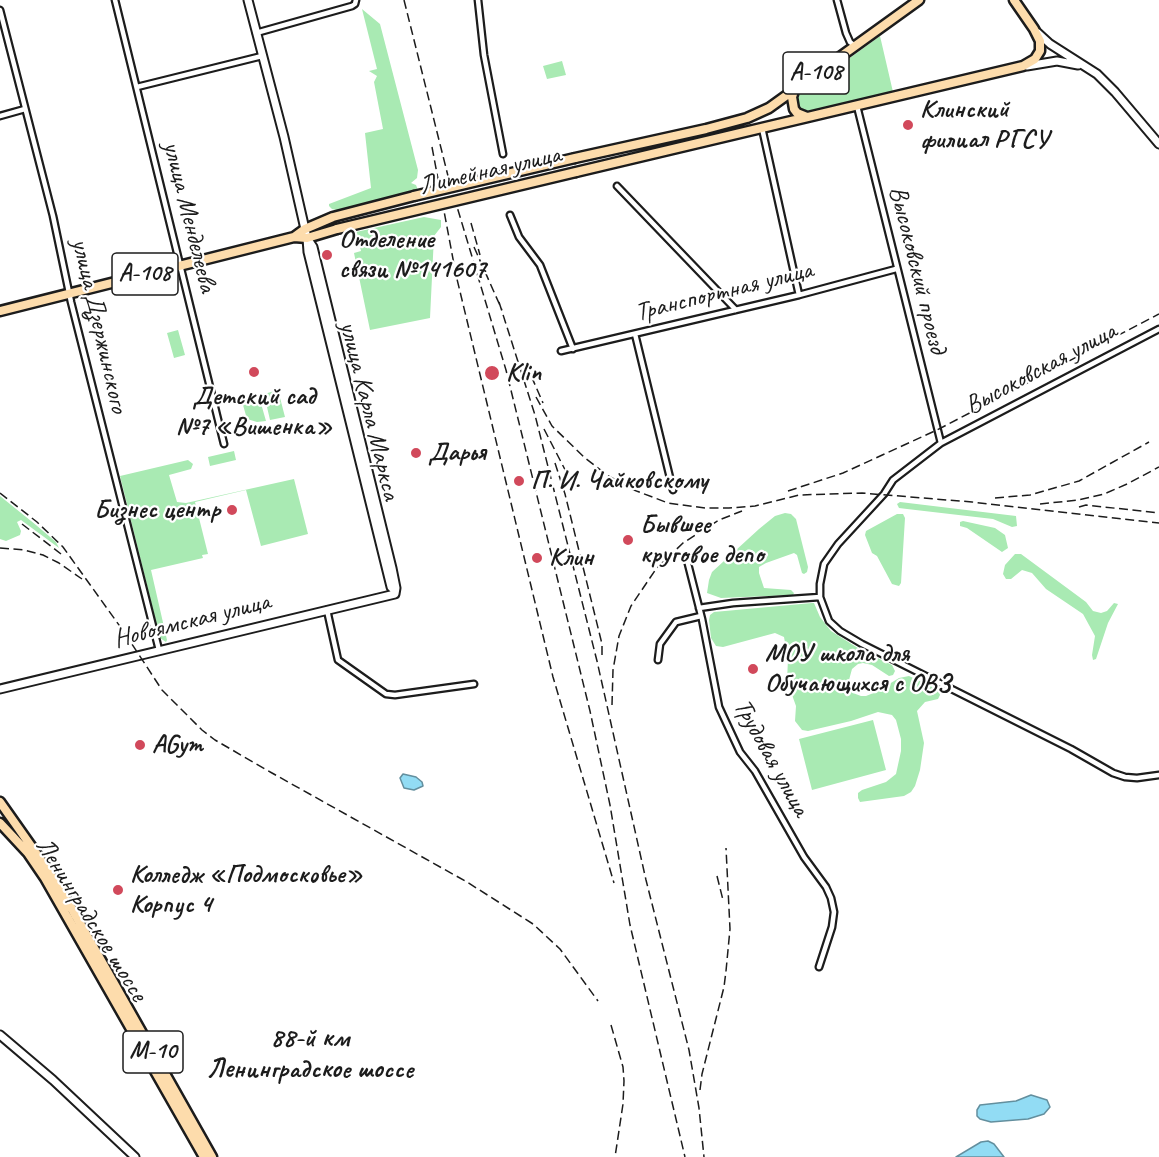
<!DOCTYPE html>
<meta charset="utf-8">
<style>
body{margin:0}
canvas{display:block;background:#fff}
</style>
<canvas width="1159" height="1157"></canvas>
<script>
const c = document.querySelector('canvas').getContext('2d');
c.lineJoin = 'round';
function fillPath(path, color) { c.fillStyle = color; c.fill(path, 'evenodd'); }
const poly = rows => new Path2D(rows.map(r => 'M' + r).join(''));
function trace(path, color, width, dash) { c.strokeStyle = color; c.lineWidth = width; c.lineCap = dash ? 'butt' : 'round'; c.setLineDash(dash || []); c.stroke(path); }
function write(font, color, halo, rows, align = 'center') {
  c.font = font + ' Caveat,sans-serif'; c.lineWidth = 4.5; c.setLineDash([]); c.textBaseline = 'middle'; c.strokeStyle = halo; c.fillStyle = color; for (const [text, x, y, turn = 0] of rows) {
    c.save(); c.translate(x, y); c.rotate((+turn || 0) * Math.PI / 180); c.textAlign = isNaN(turn) ? turn : align; if (halo) c.strokeText(text, 0, 0); c.fillText(text, 0, 0); c.restore();
  }
}
const green = poly([
 [362,9,380,24,418,170,417,178,411,183,416,185,418,190,337,210,332,209,329,206,329,204,371,188,365,133,383,129,374,82,377,76,369,71,377,69],
 [880,36,893,92,809,111,802,109,798,104,796,99,799,95],
 [562,61,566,75,547,79,543,66],
 [424,217,441,220,441,227,434,236,430,318,370,330,354,253,361,251,356,232],
 [178,330,185,355,174,358,167,333],
 [278,390,285,417,270,420,264,394],
 [260,400,266,421,257,422,247,419,243,405],
 [234,451,236,460,210,466,208,457],
 [188,460,193,464,191,469,169,475,177,502,186,503,294,479,308,534,261,546,246,490,195,502,208,554,202,555,203,558,151,570,167,640,166,642,160,638,120,476],
 [0,496,36,525,56,542,59,548,21,520,17,522,21,531,20,535,6,541,0,539],
 [900,502,1016,516,1017,526,1012,527,993,519,907,509,899,508,897,504],
 [785,513,791,514,796,519,808,567,807,572,804,574,802,573,797,555,794,553,766,563,759,567,759,573,764,588,791,590,794,593,793,595,721,598,707,593,709,580,712,572,759,529,775,516],
 [897,514,903,514,905,518,901,583,899,586,892,584,877,556,872,553,865,535,866,531],
 [963,521,995,528,1005,535,1008,548,1002,552,967,528,960,526,960,522],
 [1015,554,1021,554,1086,602,1093,611,1101,613,1107,611,1114,603,1118,604,1108,623,1096,659,1093,660,1092,655,1095,636,1083,614,1046,589,1032,573,1022,570,1011,579,1006,579,1003,574,1005,565],
 [812,603,814,603,820,617,831,631,861,650,892,665,895,671,893,675,889,676,872,665,863,663,858,664,852,669,849,680,850,688,853,693,861,696,866,696,876,692,899,678,909,676,939,690,940,695,938,699,925,702,917,711,924,743,920,770,915,786,911,792,904,796,860,802,858,798,858,793,862,790,886,782,896,774,901,751,901,739,896,720,892,715,878,712,851,721,808,731,802,730,795,721,796,706,787,681,788,659,784,637,775,633,723,647,716,646,711,638,709,620,710,615,714,612],
 [873,720,886,770,812,790,799,739]
]);
const water = poly([
 [403,774,416,777,422,782,423,786,414,790,404,788,400,778,403,774],
 [1031,1095,1047,1100,1050,1107,1044,1114,1028,1119,991,1122,980,1119,977,1116,977,1110,980,1105,1016,1101,1031,1095],
 [988,1141,994,1144,1004,1157,956,1157,981,1142,988,1141]
]);
const street = poly([
 [115,0,224,444],
 [478,0,484,55,503,154],
 [837,0,846,33,850,42,855,46],
 [0,10,53,216,71,302,159,650],
 [256,33,352,6,355,4,356,0],
 [137,87,262,56],
 [857,106,941,443],
 [0,116,25,109],
 [762,128,799,295],
 [617,186,736,310],
 [510,215,519,237,540,265,573,349],
 [1159,329,941,443,893,480,884,494,838,544,824,564,820,584,820,597,829,621,840,631,862,644,1071,749,1113,773,1125,777,1137,778,1159,775],
 [635,334,673,490],
 [561,351,799,295,896,269],
 [686,556,702,619,719,707,740,752,755,771,804,857,826,887,831,898,834,912,832,927,819,967],
 [699,608,733,603,820,597],
 [327,610,338,660,386,694,395,695,474,684],
 [658,660,660,644,676,622,701,616]
]);
const secondary = poly([
 [248,0,284,137,307,238,308,252,361,466,391,587,395,591],
 [1038,33,1050,44,1097,74,1115,92,1159,144],
 [1027,66,1057,61,1078,65],
 [0,689,395,594,396,588,392,568,313,247,307,238],
 [0,1035,53,1080,135,1157]
]);
const highway = poly([
 [795,88,792,97,794,109,797,113,807,117],
 [575,158,706,129,747,118,769,108,919,0],
 [576,172,1023,66,1035,59,1040,51,1040,41,1034,29,1014,0],
 [294,237,305,229,333,217,414,196],
 [0,311,294,237,307,238,337,229],
 [0,802,43,863,72,909,212,1157],
 [0,823,28,853,45,878,204,1157]
]);
const rail = poly([
 [404,0,449,180,506,370,590,711,610,805,630,925,685,1157],
 [432,147,456,275,553,677,614,883],
 [471,223,480,255],
 [474,247,502,310],
 [499,302,535,415,597,661,646,880,689,1050,699,1108,704,1157],
 [526,364,543,403],
 [536,397,552,426,585,458,607,475,634,490,668,503,705,508,729,508,755,506,799,495,862,493,972,502,1159,523],
 [544,429,575,489],
 [555,463,565,494,602,644,602,655],
 [788,491,843,473,937,430,1159,314],
 [0,493,37,522,63,547,124,632,162,690,202,730,215,740,272,773,467,882,533,924,560,949,598,1001],
 [995,498,1030,495,1079,481,1149,442],
 [1040,504,1078,500,1104,494,1127,484,1159,467],
 [1079,507,1086,505,1159,513],
 [22,524,61,554],
 [0,548,24,550,43,555,59,563,82,579],
 [612,705,613,670,619,636,631,606,656,569,683,543,719,520,742,511],
 [717,876,723,900],
 [611,1025,623,1067,624,1081,623,1104,615,1157],
 [700,1090,702,1074,724,987,726,971,730,929,726,848]
]);
const highwayBridge = poly([
 [414,196,575,158],
 [337,229,576,172]
]);
const markers = [
 [908,125,6,"#d1495b"],
 [327,255,6,"#d1495b"],
 [254,372,6,"#d1495b"],
 [492,373,8,"#d1495b"],
 [416,453,6,"#d1495b"],
 [519,481,6,"#d1495b"],
 [232,510,6,"#d1495b"],
 [628,540,6,"#d1495b"],
 [537,558,6,"#d1495b"],
 [753,669,6,"#d1495b"],
 [140,745,6,"#d1495b"],
 [118,890,6,"#d1495b"]
];
const shields = [
 [816,73,66],
 [145,274,66],
 [153,1052,60]
];
const shieldNames = [
 ["А-108",816,73],
 ["А-108",145,274],
 ["М-10",153,1052]
];
const poiNames = [
 ["Клинский",920,110],
 ["филиал РГСУ",920,140],
 ["Отделение",339,240],
 ["связи №141607",339,270],
 ["Klin",506,373],
 ["Детский сад",254,397,"center"],
 ["№7 «Вишенка»",254,427,"center"],
 ["Дарья",428,453],
 ["П. И. Чайковскому",531,481],
 ["Бизнес центр",220,510,"right"],
 ["Бывшее",640,525],
 ["круговое депо",640,555],
 ["Клин",549,558],
 ["МОУ школа для",765,654],
 ["Обучающихся с ОВЗ",765,684],
 ["AGym",152,745],
 ["Колледж «Подмосковье»",130,875],
 ["Корпус 4",130,905]
];
const streetNames = [
 ["Литейная улица",490,171,-13],
 ["улица Менделеева",189,217,76],
 ["Высоковский проезд",917,270,76],
 ["Транспортная улица",724,292,-14],
 ["улица Дзержинского",99,326,77],
 ["Высоковская улица",1041,369,-28],
 ["улица Карла Маркса",369,411,76],
 ["Новоямская улица",192,621,-14],
 ["Трудовая улица",771,758,61],
 ["Ленинградское шоссе",91,920,58]
];
const neighbourhoodNames = [
 ["88-й км",310,1039],
 ["Ленинградское шоссе",310,1070]
];
fillPath(green, '#a9eab3');
fillPath(water, '#92dcf4');
trace(water, '#638f9e', 1.5);
trace(street, '#1c1c1c', 9);
trace(secondary, '#1c1c1c', 11);
trace(highway, '#1c1c1c', 13);
trace(street, '#fff', 4.5);
trace(secondary, '#fff', 7);
trace(highway, '#fddcac', 8);
trace(rail, '#1c1c1c', 1.5, [9, 4.5]);
trace(highwayBridge, '#1c1c1c', 13, []);
trace(highwayBridge, '#fddcac', 8);
for (const [x, y, r, color] of markers) { const dot = new Path2D(); dot.arc(x, y, r, 0, 2 * Math.PI); c.fillStyle = color; c.fill(dot); trace(dot, '#fff', 2); }
for (const [x, y, w] of shields) { const box = new Path2D(); box.roundRect(x - w / 2, y - 21, w, 42, 4.5); c.fillStyle = '#fff'; c.fill(box); trace(box, '#1c1c1c', 1.5); }
write('bold 24px', '#1c1c1c', null, shieldNames);
write('bold 26px', '#1c1c1c', '#fff', poiNames, 'left');
write('26px', '#1c1c1c', '#fff', streetNames);
write('bold 27px', '#1c1c1c', '#fff', neighbourhoodNames);
</script>
